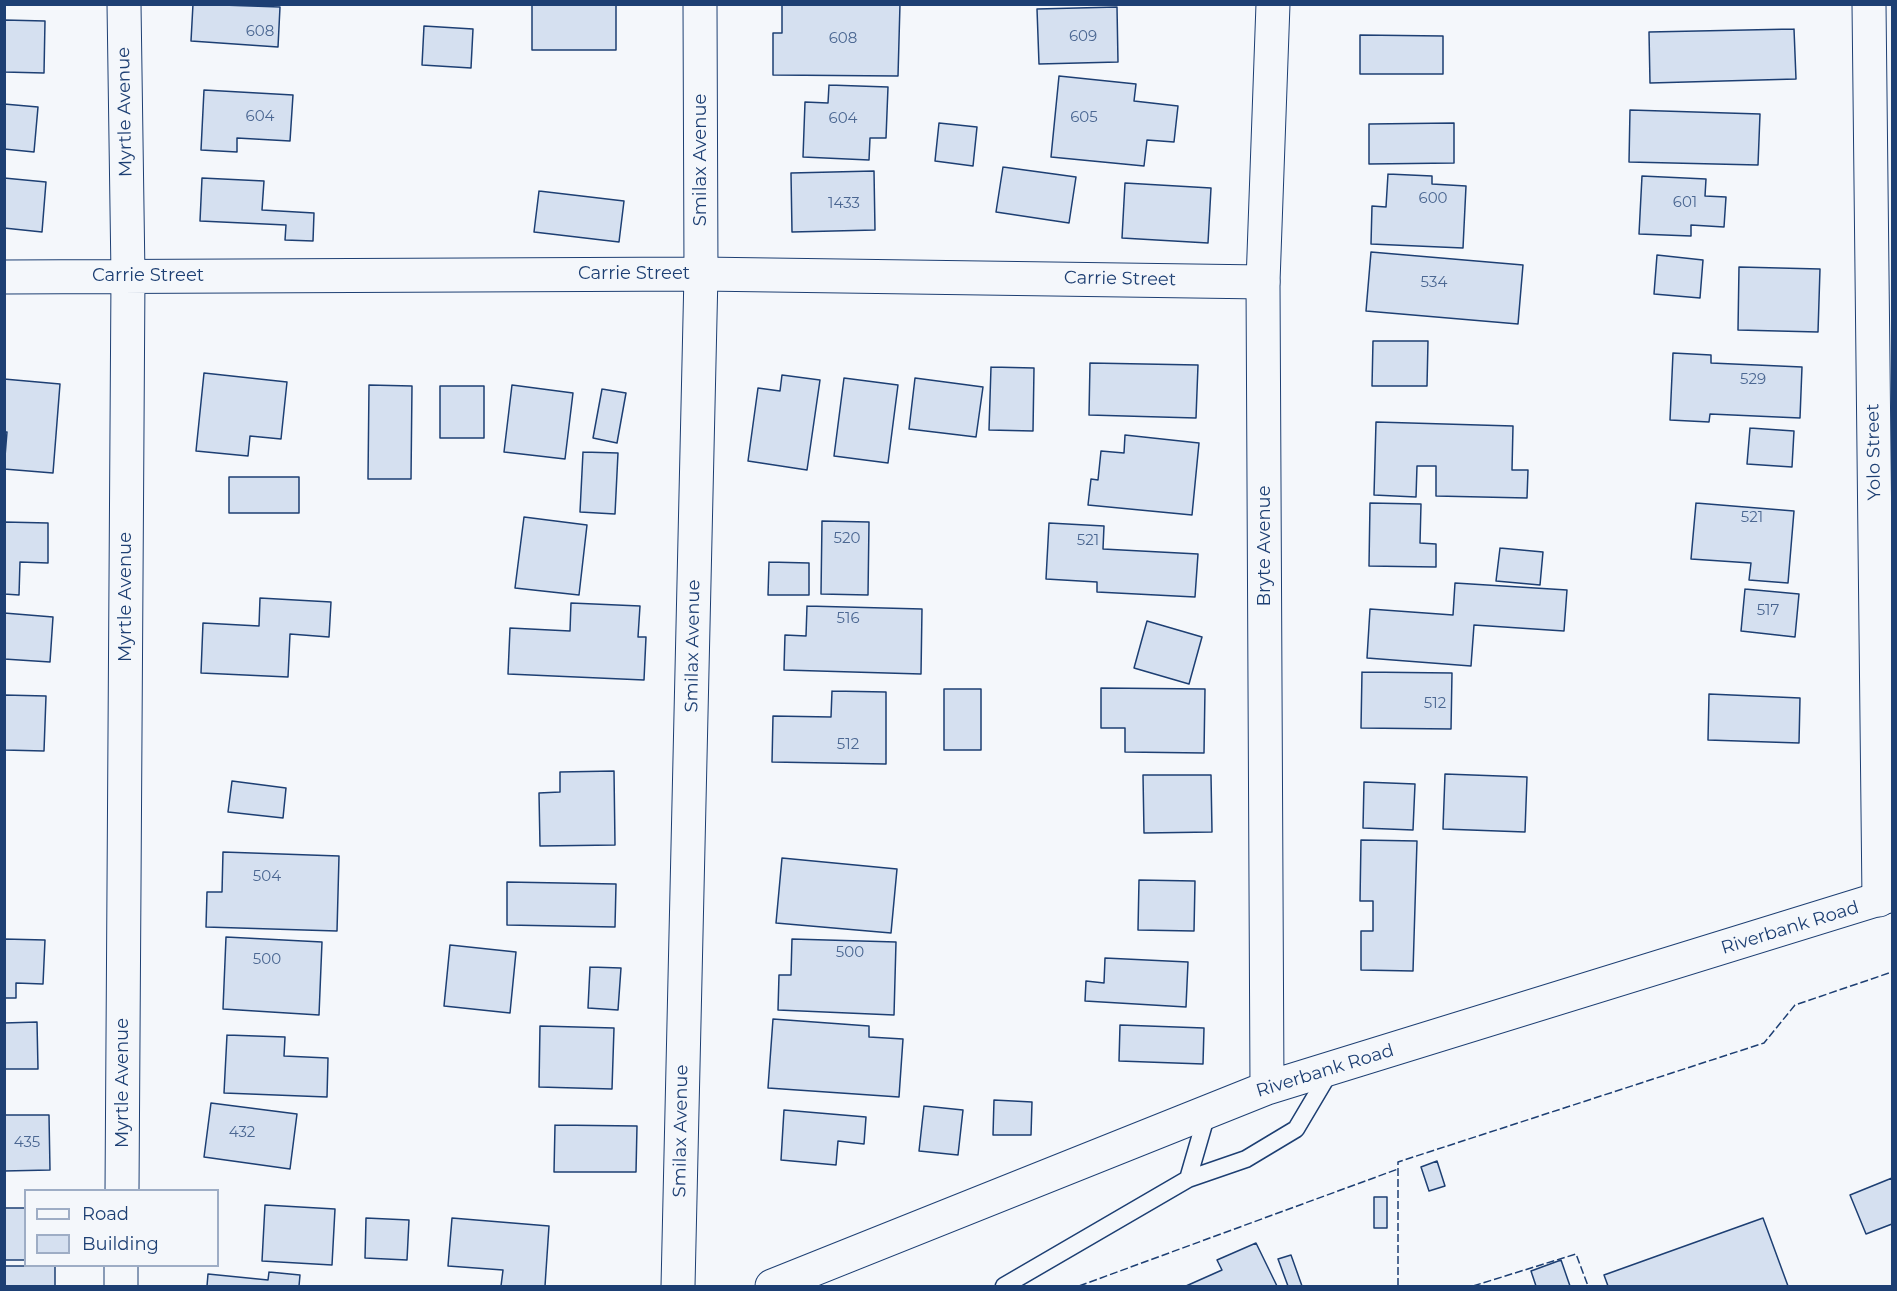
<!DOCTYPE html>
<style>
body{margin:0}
#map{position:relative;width:1897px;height:1291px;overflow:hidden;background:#f4f7fb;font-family:Montserrat,sans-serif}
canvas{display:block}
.frame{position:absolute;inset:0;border:6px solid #1d3f73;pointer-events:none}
.legend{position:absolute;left:24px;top:1189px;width:195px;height:78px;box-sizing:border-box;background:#f4f7fb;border:2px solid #9eadc5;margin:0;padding:8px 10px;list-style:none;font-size:18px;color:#1d3f73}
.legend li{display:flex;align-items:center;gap:12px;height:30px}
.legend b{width:30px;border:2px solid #9eadc5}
</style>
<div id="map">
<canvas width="1897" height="1291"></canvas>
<div class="frame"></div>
<ul class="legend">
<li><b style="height:8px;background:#f4f7fb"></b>Road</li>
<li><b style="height:16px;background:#d5e0f0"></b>Building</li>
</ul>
</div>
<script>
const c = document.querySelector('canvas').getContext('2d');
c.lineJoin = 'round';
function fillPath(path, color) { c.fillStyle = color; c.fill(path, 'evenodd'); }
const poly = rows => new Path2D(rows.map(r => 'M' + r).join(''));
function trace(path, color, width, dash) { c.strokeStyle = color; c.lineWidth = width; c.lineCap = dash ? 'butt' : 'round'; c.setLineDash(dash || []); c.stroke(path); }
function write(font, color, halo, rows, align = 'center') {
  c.font = font + ' Montserrat,sans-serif'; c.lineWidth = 4.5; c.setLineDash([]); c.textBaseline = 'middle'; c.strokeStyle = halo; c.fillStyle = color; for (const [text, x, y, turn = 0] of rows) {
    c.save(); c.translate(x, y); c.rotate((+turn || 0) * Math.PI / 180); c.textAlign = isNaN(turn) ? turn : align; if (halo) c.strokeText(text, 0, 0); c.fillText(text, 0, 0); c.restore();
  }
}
const building = poly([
 [193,4,280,7,278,47,191,41,193,4],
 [532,4,616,4,616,50,532,50,532,4],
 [782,4,900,4,898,76,773,75,773,33,782,33,782,4],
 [1117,7,1118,62,1039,64,1037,9,1117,7],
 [4,20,45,21,44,73,4,72,4,20],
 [424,26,473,29,471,68,422,65,424,26],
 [1794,29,1796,79,1650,83,1649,32,1794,29],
 [1360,35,1443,36,1443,74,1360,74,1360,35],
 [1059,76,1136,84,1134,101,1178,106,1174,142,1147,140,1144,166,1051,157,1059,76],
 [829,85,888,87,886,138,870,138,869,160,803,157,805,102,828,103,829,85],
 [204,90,293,95,290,141,237,138,237,152,201,150,204,90],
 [4,104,38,107,34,152,4,149,4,104],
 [1630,110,1760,114,1758,165,1629,162,1630,110],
 [939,123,977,127,973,166,935,161,939,123],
 [1454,123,1454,163,1369,164,1369,124,1454,123],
 [1003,167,1076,177,1069,223,996,212,1003,167],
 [874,171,875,230,792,232,791,173,874,171],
 [1388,174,1432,176,1432,184,1466,186,1463,248,1371,244,1372,206,1386,207,1388,174],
 [1642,176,1706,179,1705,196,1726,197,1724,227,1691,225,1691,236,1639,234,1642,176],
 [4,178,46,182,42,232,4,228,4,178],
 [202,178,264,181,262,210,314,213,313,241,285,240,286,225,200,221,202,178],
 [1125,183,1211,188,1208,243,1122,238,1125,183],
 [539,191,624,201,619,242,534,232,539,191],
 [1371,252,1523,265,1518,324,1366,311,1371,252],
 [1657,255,1703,260,1700,298,1654,294,1657,255],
 [1739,267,1820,269,1818,332,1738,330,1739,267],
 [1373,341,1428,341,1427,386,1372,386,1373,341],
 [1673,353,1711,355,1711,363,1802,367,1800,418,1710,414,1709,422,1670,420,1673,353],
 [1090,363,1198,365,1196,418,1089,415,1090,363],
 [991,367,1034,368,1033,431,989,430,991,367],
 [204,373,287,382,281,439,250,436,248,456,196,451,204,373],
 [782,375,820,380,807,470,748,461,758,388,780,391,782,375],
 [844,378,898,385,888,463,834,456,844,378],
 [915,378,983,387,976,437,909,429,915,378],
 [4,379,60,384,53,473,4,469,7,432,4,432,4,379],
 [369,385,412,386,411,479,368,479,369,385],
 [512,385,573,393,565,459,504,452,512,385],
 [440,386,484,386,484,438,440,438,440,386],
 [602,389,626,393,617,443,593,438,602,389],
 [1376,422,1513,426,1512,470,1528,470,1527,498,1436,496,1436,466,1417,466,1416,497,1374,495,1376,422],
 [1750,428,1794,431,1792,467,1747,464,1750,428],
 [1125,435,1199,443,1192,515,1088,505,1091,479,1098,480,1101,451,1124,453,1125,435],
 [583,452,618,453,615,514,580,512,583,452],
 [229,477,299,477,299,513,229,513,229,477],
 [1370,503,1421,504,1420,543,1436,544,1436,567,1369,566,1370,503],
 [1696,503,1794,511,1788,583,1749,580,1751,563,1691,559,1696,503],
 [524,517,587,525,579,595,515,588,524,517],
 [822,521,869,522,868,595,821,594,822,521],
 [4,522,48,523,48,563,20,562,19,595,4,594,4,522],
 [1049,523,1104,526,1103,549,1198,554,1195,597,1097,592,1097,582,1046,579,1049,523],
 [1500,548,1543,552,1540,585,1496,581,1500,548],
 [769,562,809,563,809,595,768,595,769,562],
 [1455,583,1567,590,1564,631,1474,625,1471,666,1367,658,1370,609,1453,615,1455,583],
 [1745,589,1799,594,1795,637,1741,631,1745,589],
 [260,598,331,602,329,637,290,634,288,677,201,673,203,623,259,626,260,598],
 [571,603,640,606,638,637,646,637,644,680,508,674,510,628,570,631,571,603],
 [807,606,922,609,921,674,784,670,785,635,806,636,807,606],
 [4,613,53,617,50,662,4,659,4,613],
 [1147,621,1202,637,1189,684,1134,668,1147,621],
 [1362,672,1452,673,1451,729,1361,728,1362,672],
 [1101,688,1205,689,1204,753,1125,752,1125,728,1101,728,1101,688],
 [944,689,981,689,981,750,944,750,944,689],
 [832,691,886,692,886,764,772,762,773,716,831,717,832,691],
 [1709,694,1800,698,1799,743,1708,740,1709,694],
 [4,695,46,696,44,751,4,750,4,695],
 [614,771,615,845,540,846,539,793,560,792,560,772,614,771],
 [1445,774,1527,777,1525,832,1443,829,1445,774],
 [1143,775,1211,775,1212,832,1144,833,1143,775],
 [232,781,286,788,283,818,228,812,232,781],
 [1364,782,1415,784,1413,830,1363,828,1364,782],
 [1361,840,1417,841,1413,971,1361,970,1361,931,1373,931,1373,901,1360,901,1361,840],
 [223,852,339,856,337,931,206,927,207,892,222,892,223,852],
 [782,858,897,869,891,933,776,923,782,858],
 [1139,880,1195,881,1194,931,1138,930,1139,880],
 [507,882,616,884,615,927,507,925,507,882],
 [226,937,322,942,319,1015,223,1009,226,937],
 [4,939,45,940,43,984,16,983,16,998,4,998,4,939],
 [792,939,896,942,894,1015,778,1010,779,975,791,975,792,939],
 [450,945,516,952,510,1013,444,1006,450,945],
 [1105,958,1188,962,1186,1007,1085,1001,1086,981,1104,983,1105,958],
 [590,967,621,968,618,1010,588,1008,590,967],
 [773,1019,869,1026,869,1037,903,1039,899,1097,768,1088,773,1019],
 [37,1022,38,1069,4,1069,4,1023,37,1022],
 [1120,1025,1204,1028,1203,1064,1119,1061,1120,1025],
 [540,1026,614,1028,612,1089,539,1087,540,1026],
 [227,1035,285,1037,284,1056,328,1058,327,1097,224,1093,227,1035],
 [994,1100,1032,1102,1031,1135,993,1135,994,1100],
 [211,1103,297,1114,290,1169,204,1157,211,1103],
 [924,1106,963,1110,958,1155,919,1151,924,1106],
 [784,1110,866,1117,864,1144,838,1141,836,1165,781,1160,784,1110],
 [4,1115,49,1115,50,1170,4,1171,4,1115],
 [555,1125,637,1126,636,1172,554,1172,555,1125],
 [1437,1161,1445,1186,1429,1191,1421,1167,1437,1161],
 [1892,1178,1892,1224,1866,1234,1850,1195,1892,1178],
 [1374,1197,1387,1197,1387,1228,1374,1228,1374,1197],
 [265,1205,335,1209,332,1265,262,1261,265,1205],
 [4,1208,26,1208,26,1260,4,1260,4,1208],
 [366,1218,409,1220,407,1260,365,1258,366,1218],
 [452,1218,549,1226,545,1286,501,1286,503,1270,448,1266,452,1218],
 [1763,1218,1788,1286,1608,1286,1604,1275,1763,1218],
 [1256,1243,1277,1286,1186,1286,1222,1270,1217,1260,1256,1243],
 [1291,1255,1302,1286,1288,1286,1278,1259,1291,1255],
 [1561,1260,1570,1286,1536,1286,1531,1271,1561,1260],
 [4,1266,55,1266,55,1286,4,1286,4,1266],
 [269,1272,300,1275,299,1286,207,1286,208,1274,268,1280,269,1272]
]);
const service = poly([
 [1188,1179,1246,1159,1296,1129,1331,1070],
 [1004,1286,1188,1179,1208,1110]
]);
const minor = poly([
 [1869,4,1879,900],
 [4,277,701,274,1263,282],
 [122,1190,128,276,124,4],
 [121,1286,121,1266],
 [678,1286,701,274,700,4]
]);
const tertiary = poly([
 [1267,1088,1263,282,1273,4],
 [772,1286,1267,1088,1892,895]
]);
const fence = poly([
 [1079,1286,1398,1169],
 [1398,1286,1398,1162,1764,1043,1795,1005,1892,972],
 [1473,1286,1576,1254,1588,1286]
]);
const numberNames = [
 ["608",260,32],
 ["609",1083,37],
 ["608",843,39],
 ["604",260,117],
 ["605",1084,118],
 ["604",843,119],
 ["600",1433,199],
 ["601",1685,203],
 ["1433",844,204],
 ["534",1434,283],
 ["529",1753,380],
 ["521",1752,518],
 ["520",847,539],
 ["521",1088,541],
 ["517",1768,611],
 ["516",848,619],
 ["512",1435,704],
 ["512",848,745],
 ["504",267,877],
 ["500",850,953],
 ["500",267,960],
 ["432",242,1133],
 ["435",27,1143]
];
const streetNames = [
 ["Myrtle Avenue",125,112,-91],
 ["Smilax Avenue",701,160,-90],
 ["Carrie Street",634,274],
 ["Carrie Street",148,276],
 ["Carrie Street",1120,279,1],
 ["Yolo Street",1874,452,-91],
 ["Bryte Avenue",1265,546,-90],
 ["Myrtle Avenue",126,597,-90],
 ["Smilax Avenue",693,646,-89],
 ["Riverbank Road",1790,928,-17],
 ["Riverbank Road",1325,1071,-17],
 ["Myrtle Avenue",123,1083,-90],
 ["Smilax Avenue",681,1131,-89]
];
fillPath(building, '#d5e0f0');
trace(building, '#1d3f73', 1.5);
trace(service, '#1d3f73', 19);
trace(minor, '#1d3f73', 35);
trace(tertiary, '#1d3f73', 35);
trace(service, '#f4f7fb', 16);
trace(minor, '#f4f7fb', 33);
trace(tertiary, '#f4f7fb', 33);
trace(fence, '#1d3f73', 1.5, [8, 3]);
write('15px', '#4b6792', null, numberNames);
write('18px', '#1d3f73', '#f4f7fb', streetNames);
</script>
